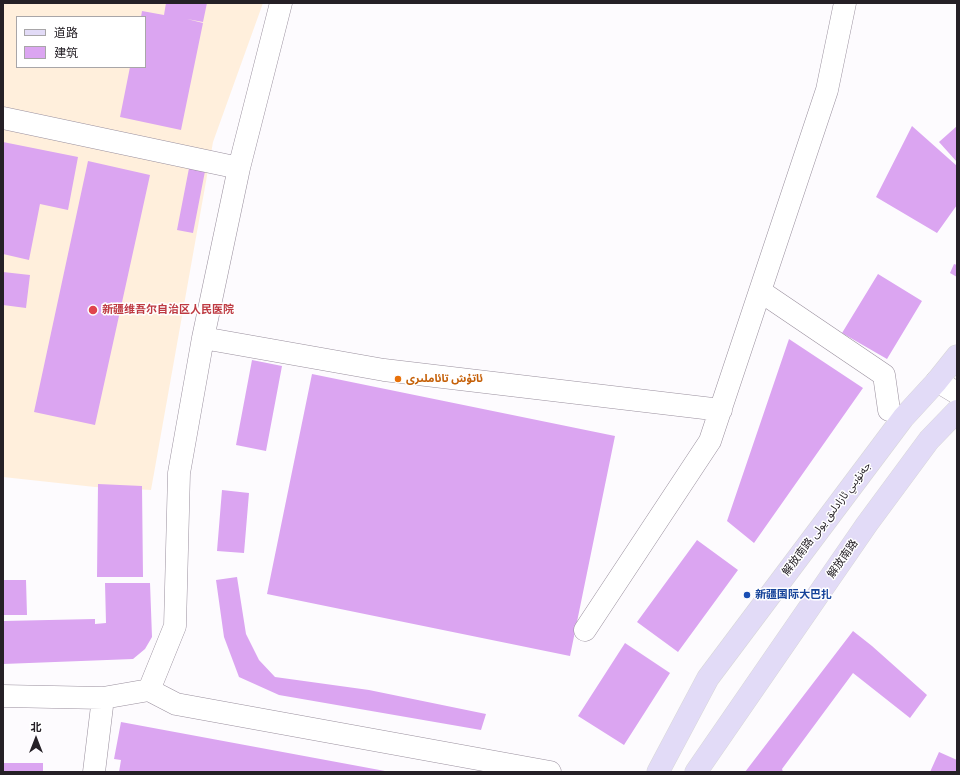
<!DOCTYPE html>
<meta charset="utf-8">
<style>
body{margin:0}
#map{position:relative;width:960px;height:775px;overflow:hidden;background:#fdfbfe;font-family:"Archivo Narrow","Noto Sans SC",sans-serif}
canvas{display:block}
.frame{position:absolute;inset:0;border:4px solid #252026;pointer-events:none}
.legend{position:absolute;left:16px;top:16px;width:130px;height:52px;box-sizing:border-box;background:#fff;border:1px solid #a8a6a8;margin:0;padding:5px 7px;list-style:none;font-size:12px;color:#252026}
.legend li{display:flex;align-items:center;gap:8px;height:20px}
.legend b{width:20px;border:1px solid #a8a6a8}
.north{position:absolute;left:16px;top:719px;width:40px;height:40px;-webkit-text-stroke:3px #fff;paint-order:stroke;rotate:0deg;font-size:11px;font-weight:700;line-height:16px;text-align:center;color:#252026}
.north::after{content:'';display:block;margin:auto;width:14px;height:18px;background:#252026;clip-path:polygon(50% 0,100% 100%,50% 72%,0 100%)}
</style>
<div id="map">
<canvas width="960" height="775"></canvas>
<div class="frame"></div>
<ul class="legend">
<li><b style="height:5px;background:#e2dbf7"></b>道路</li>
<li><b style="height:11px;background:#dba5f1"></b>建筑</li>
</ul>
<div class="north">北</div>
</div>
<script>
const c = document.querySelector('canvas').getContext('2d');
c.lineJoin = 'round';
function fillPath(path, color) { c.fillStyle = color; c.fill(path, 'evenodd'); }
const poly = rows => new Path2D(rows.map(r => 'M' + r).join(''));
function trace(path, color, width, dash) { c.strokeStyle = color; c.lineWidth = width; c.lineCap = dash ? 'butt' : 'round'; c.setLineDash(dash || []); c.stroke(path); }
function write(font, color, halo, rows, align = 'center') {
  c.font = font + ' "Archivo Narrow","Noto Sans Arabic","Noto Sans SC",sans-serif'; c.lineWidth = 3; c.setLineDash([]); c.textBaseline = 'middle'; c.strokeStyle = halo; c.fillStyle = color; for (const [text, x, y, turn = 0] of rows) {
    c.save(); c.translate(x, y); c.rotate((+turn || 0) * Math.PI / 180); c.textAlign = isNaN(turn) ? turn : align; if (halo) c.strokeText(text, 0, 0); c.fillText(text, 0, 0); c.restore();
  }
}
const medical = poly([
 [3,3,263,3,213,142,151,490,95,487,3,477],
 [17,17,145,17,145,67,17,67]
]);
const building = poly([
 [166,3,207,3,203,22,187,19,203,23,181,130,120,117,130,67,145,67,145,17,141,17,142,11,164,15],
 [912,126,957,166,957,205,937,233,876,197],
 [957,126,957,162,939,142],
 [3,142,78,157,68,210,40,204,29,260,3,254],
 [88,161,150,175,95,425,34,412],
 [190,163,206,166,193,233,177,230],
 [954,264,957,265,957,277,950,273],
 [3,272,30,275,26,308,3,305],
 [878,274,922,301,887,359,842,333],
 [789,339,863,388,754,543,727,521],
 [252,360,282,366,266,451,236,445],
 [312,374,615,436,570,656,267,594],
 [98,484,142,486,143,577,97,577],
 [222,490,249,493,244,553,217,551],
 [697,540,738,570,678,652,637,622],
 [237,577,246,634,259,660,275,677,369,690,486,714,481,730,279,695,239,677,224,637,216,580],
 [3,580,26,580,27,615,3,615],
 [105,583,150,583,152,637,145,649,133,659,3,664,3,621,95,619,95,624,106,623],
 [853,631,872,646,927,695,910,718,853,673,782,769,783,772,745,772],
 [625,643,670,673,624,745,578,716],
 [121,722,385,771,385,772,119,772,121,760,114,759],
 [939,752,957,760,957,772,930,772],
 [3,763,43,763,43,772,3,772]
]);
const minor = poly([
 [3,118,239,168],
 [760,291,884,375,889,410],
 [203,338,384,370,721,410],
 [937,381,957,393],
 [585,630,710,441,827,90,845,3],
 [149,690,175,626,179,473,203,338,239,168,281,3],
 [3,696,103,698,149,690,176,704,550,772],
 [94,772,103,698]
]);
const major = poly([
 [658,772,708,678,903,418,937,381,957,356],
 [696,772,867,524,929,440,957,411]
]);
const markers = [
 [93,310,5,"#e0444e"],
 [398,379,4,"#e8710a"],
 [747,595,4,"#1a4fb4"]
];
const healthNames = [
 ["新疆维吾尔自治区人民医院",102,310]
];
const foodNames = [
 ["ئاتۇش تائاملىرى",406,379]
];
const streetNames = [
 ["解放南路 جەنۇبىي ئازادلىق يولى",827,519,-53],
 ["解放南路",843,559,-55]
];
const transitNames = [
 ["新疆国际大巴扎",755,595]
];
fillPath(medical, '#ffefdc');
fillPath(building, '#dba5f1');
trace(minor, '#9a909e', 23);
trace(major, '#d8d7d8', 23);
trace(minor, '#fff', 22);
trace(major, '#e2dbf7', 22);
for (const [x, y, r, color] of markers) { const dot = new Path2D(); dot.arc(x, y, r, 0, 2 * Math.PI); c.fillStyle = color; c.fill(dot); trace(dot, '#fff', 1.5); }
write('bold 11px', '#be3a42', '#fff', healthNames, 'left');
write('bold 11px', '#c56008', '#fff', foodNames, 'left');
write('11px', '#252026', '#fff', streetNames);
write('bold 11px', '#164399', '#fff', transitNames, 'left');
</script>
